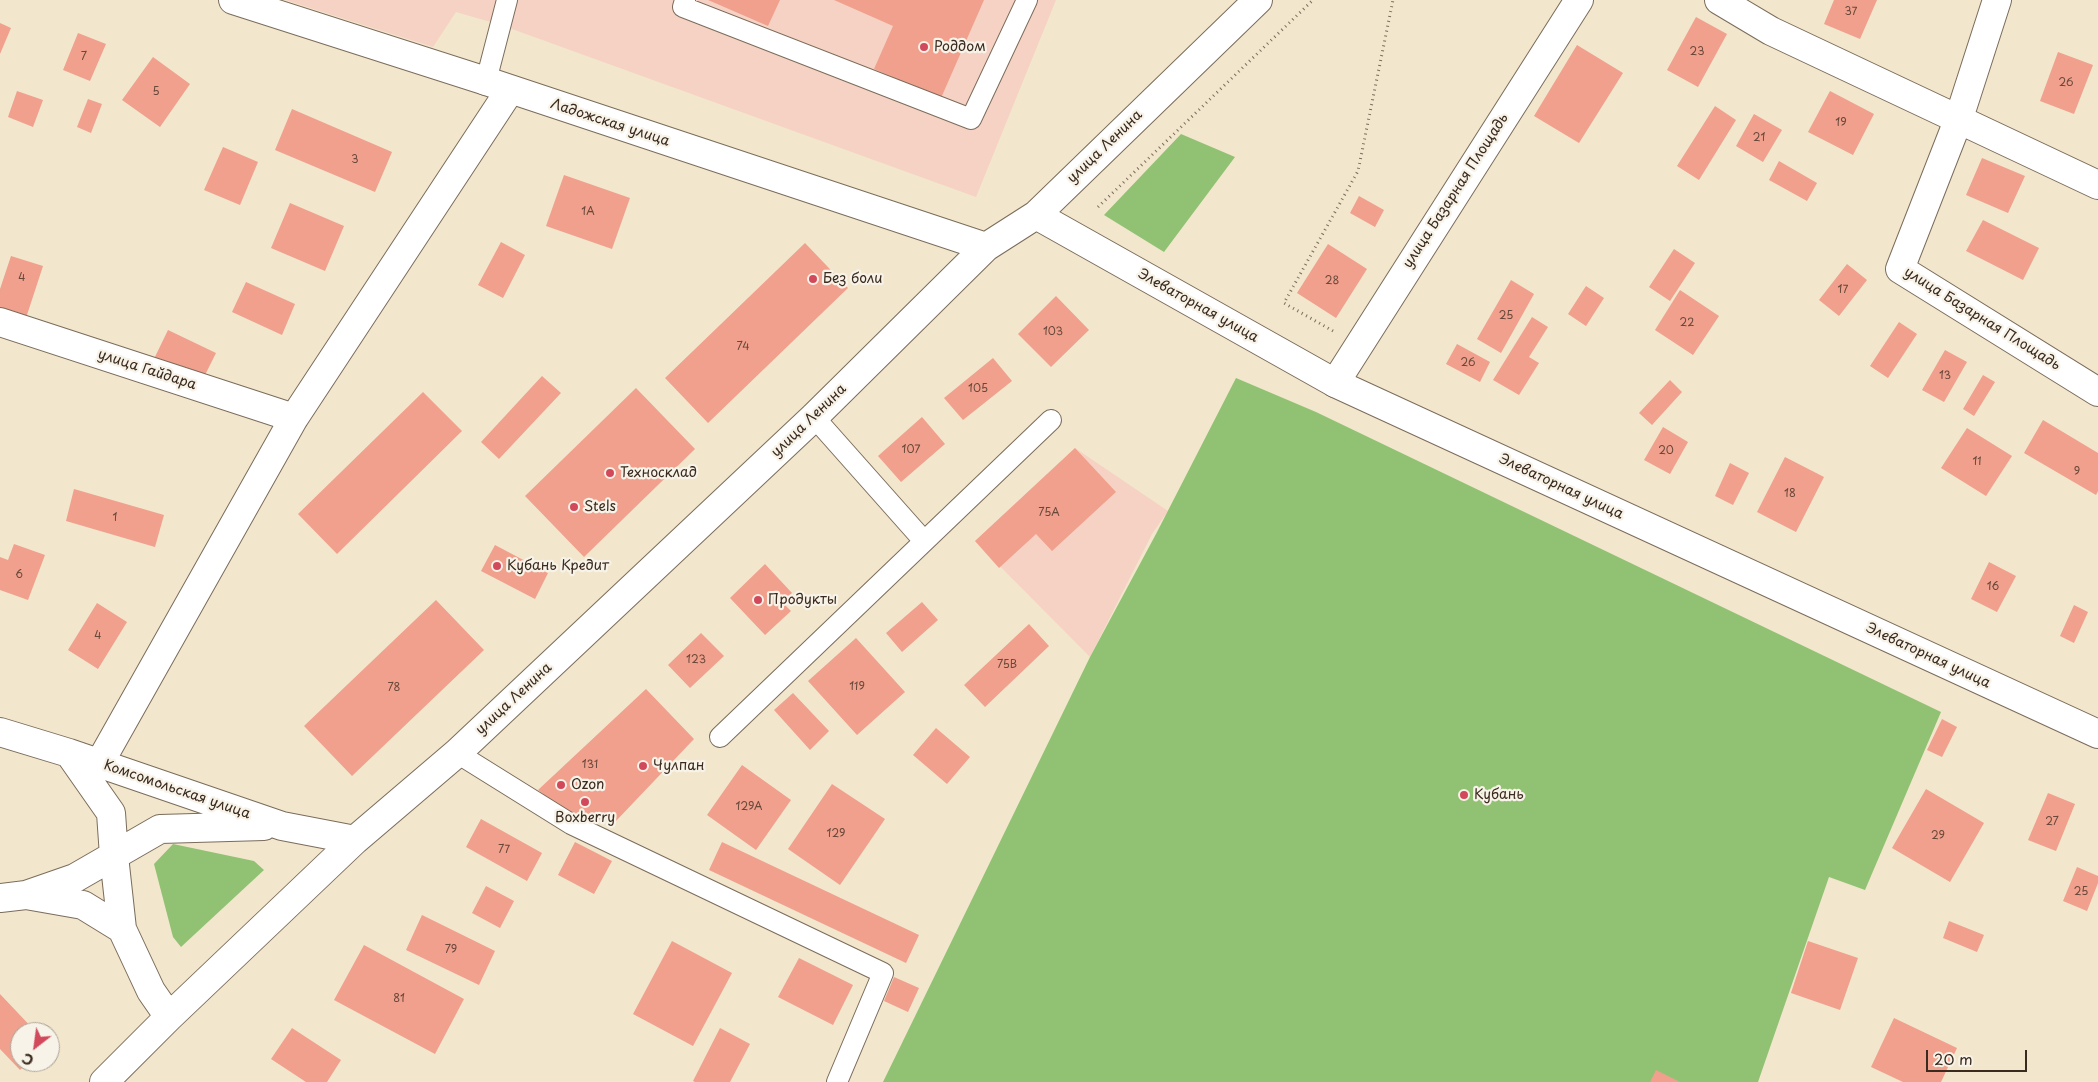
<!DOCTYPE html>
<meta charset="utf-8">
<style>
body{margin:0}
#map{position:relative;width:2098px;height:1082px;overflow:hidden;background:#f2e6cd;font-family:"Playpen Sans",sans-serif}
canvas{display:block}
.north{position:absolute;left:10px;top:1022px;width:50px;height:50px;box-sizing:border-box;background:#f7f3e8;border:1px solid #aca397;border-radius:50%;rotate:210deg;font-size:14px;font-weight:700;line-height:20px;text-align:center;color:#3b2a1e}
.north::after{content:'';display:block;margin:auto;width:18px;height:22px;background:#d1495b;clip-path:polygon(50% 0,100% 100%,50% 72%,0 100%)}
.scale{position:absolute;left:1926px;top:1050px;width:101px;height:22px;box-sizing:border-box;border:2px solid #3b2a1e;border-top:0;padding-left:6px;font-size:15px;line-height:18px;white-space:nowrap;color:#3b2a1e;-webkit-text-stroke:4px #f7f3e8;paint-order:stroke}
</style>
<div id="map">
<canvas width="2098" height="1082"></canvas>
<div class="north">С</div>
<div class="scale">20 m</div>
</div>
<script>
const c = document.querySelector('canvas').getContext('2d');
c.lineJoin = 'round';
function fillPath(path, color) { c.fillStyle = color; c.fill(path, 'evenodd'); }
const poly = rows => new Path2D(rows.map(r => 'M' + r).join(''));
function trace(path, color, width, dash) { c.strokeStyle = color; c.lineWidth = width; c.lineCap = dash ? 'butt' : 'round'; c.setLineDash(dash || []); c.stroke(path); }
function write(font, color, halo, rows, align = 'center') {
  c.font = font + ' "Playpen Sans",sans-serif'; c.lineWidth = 4.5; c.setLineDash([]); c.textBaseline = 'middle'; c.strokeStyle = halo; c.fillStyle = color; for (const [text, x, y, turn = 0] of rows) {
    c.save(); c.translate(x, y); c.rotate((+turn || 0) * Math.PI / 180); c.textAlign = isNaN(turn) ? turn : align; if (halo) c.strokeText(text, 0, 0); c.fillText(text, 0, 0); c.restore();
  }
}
const built = poly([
 [285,0,1056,0,976,197,501,25,456,12,433,47],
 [1075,448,1168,511,1152,534,1090,657,975,541]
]);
const green = poly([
 [1181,134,1235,157,1164,252,1104,215],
 [1236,378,1316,412,1941,712,1865,890,1829,877,1758,1082,883,1082,1090,657,1156,534],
 [173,844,254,861,264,870,181,947,173,937,154,864]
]);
const building = poly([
 [708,0,780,0,768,26],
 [834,0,984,0,941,98,874,69,893,26],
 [1834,0,1877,0,1860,39,1824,24],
 [1696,17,1727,34,1698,87,1667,70],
 [0,23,11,28,0,54],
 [78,33,106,44,90,81,63,70],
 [1577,45,1623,73,1579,143,1534,116],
 [2058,52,2093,65,2074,114,2040,101],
 [153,57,190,84,160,127,122,100],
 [17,91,43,100,33,127,8,117],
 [1830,91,1874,114,1853,155,1808,132],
 [88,99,102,104,91,133,77,127],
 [1715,106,1736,120,1699,180,1677,166],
 [292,109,392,152,375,192,275,150],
 [1754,114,1782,130,1763,162,1736,146],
 [223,147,258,162,240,205,204,190],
 [1982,158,2025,176,2008,213,1966,195],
 [1779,161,1817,183,1807,201,1769,180],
 [564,175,630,198,612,249,546,226],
 [1359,196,1384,210,1375,227,1350,213],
 [290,203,344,226,325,271,271,248],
 [1983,220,2039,248,2023,280,1966,251],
 [501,242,525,255,503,298,478,285],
 [805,243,848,288,708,423,665,378],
 [1328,244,1367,269,1336,318,1297,293],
 [1674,249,1695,263,1670,301,1649,287],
 [11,256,43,266,25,321,0,313,0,289],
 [1847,264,1867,280,1839,316,1819,300],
 [1511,280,1534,294,1501,353,1477,339],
 [246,282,295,304,282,335,232,312],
 [1586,286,1604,298,1586,326,1568,314],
 [1680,290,1719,316,1693,355,1655,330],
 [1056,296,1089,330,1051,367,1018,334],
 [1532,317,1548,327,1529,357,1539,363,1519,395,1493,380],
 [1899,322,1917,334,1888,378,1870,366],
 [168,330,216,353,201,383,153,361],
 [1457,344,1490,362,1480,382,1446,364],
 [1945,350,1967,362,1944,402,1922,390],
 [993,358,1012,381,963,420,944,398],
 [1983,375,1995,382,1974,416,1963,409],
 [542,376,561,393,499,459,481,442],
 [1670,380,1682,392,1652,425,1639,413],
 [636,388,695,449,584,557,525,496],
 [423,392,462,431,337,554,298,514],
 [922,417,945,444,901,482,878,456],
 [2043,420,2098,453,2098,491,2096,495,2024,453],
 [1663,427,1688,442,1670,474,1644,460],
 [1967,428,2012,456,1986,496,1941,468],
 [1075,448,1116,492,1052,551,1036,534,999,568,975,541],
 [1785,457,1824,477,1796,532,1757,512],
 [1730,463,1749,473,1733,505,1715,496],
 [74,489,164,515,155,547,66,521],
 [14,544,45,555,28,600,0,590,0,557,8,560],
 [495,545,548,573,535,599,481,571],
 [1989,562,2016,576,1997,612,1971,599],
 [765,564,792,593,782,602,791,611,765,635,730,598],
 [436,600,484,650,352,776,304,726],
 [922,602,938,620,902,652,886,633],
 [97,603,127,622,98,669,68,650],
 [2074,605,2088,612,2074,643,2060,636],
 [1029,624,1049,646,985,707,964,685],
 [701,633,724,656,690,688,668,665],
 [856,638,905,692,857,735,808,681],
 [646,689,694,739,616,821,572,817,538,790],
 [793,693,829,731,810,750,774,710],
 [1942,719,1957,727,1942,757,1927,750],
 [936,728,970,757,947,784,913,755],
 [742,765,791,800,756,850,707,815],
 [832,784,885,819,840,885,788,849],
 [1926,789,1984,823,1950,882,1892,848],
 [2048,793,2075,804,2056,851,2028,840],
 [481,819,542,853,527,881,466,847],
 [575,842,612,861,594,894,558,875],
 [722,842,919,935,906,963,709,870],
 [2077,867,2098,876,2098,883,2087,911,2063,901],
 [486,886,514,901,500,928,472,913],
 [422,915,495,951,479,985,406,950],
 [1949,921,1984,935,1977,952,1943,938],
 [672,941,732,973,693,1046,633,1014],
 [1808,941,1858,958,1840,1010,1791,993],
 [364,945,464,999,435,1054,334,1000],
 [799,958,853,985,833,1025,778,997],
 [894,977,919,988,908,1012,884,1001],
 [0,994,36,1032,20,1032,20,1062,28,1062,20,1070,0,1049],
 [1894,1018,1957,1048,1941,1082,1903,1082,1871,1067],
 [292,1028,341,1060,327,1082,306,1082,271,1059],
 [720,1028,750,1044,730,1082,695,1082,693,1081],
 [1656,1070,1680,1082,1650,1082]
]);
const path = poly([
 [1098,207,1313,0],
 [1333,331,1284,303,1358,171,1393,0]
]);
const service = poly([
 [685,0,683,7,971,119,1027,0],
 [486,81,507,0],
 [814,417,924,541],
 [720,737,1051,420],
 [457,753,571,824,883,973,837,1082]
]);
const minor = poly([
 [233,0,486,81],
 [1719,0,1771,31,2098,185],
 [1997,0,1959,118,1900,269,2098,392],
 [0,322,294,418],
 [1335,383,1579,0],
 [99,764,294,418,510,90]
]);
const tertiary = poly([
 [486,81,986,247],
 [1036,215,1335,383,2098,734],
 [0,732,69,753,282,826,355,840],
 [69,753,111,813,114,856,122,929],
 [26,895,75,878,160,829,264,826],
 [0,898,26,895,83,905,122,929,151,991,169,1017],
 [104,1082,169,1017,355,840,457,753,814,417,986,247,1036,215,1258,0]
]);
const markers = [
 [924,47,5,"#d1495b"],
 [813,279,5,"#d1495b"],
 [610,473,5,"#d1495b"],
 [574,507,5,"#d1495b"],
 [497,566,5,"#d1495b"],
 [758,600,5,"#d1495b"],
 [643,766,5,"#d1495b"],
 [561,785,5,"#d1495b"],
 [1464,795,5,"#d1495b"],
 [585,802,5,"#d1495b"]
];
const numberNames = [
 ["37",1851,12],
 ["23",1697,52],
 ["7",84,57],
 ["26",2066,83],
 ["5",156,92],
 ["19",1841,123],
 ["21",1759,138],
 ["3",355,160],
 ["1А",588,212],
 ["4",22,278],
 ["28",1332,281],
 ["17",1843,290],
 ["25",1506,316],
 ["22",1687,323],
 ["103",1053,332],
 ["74",743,347],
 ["26",1468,363],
 ["13",1945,376],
 ["105",978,389],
 ["107",911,450],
 ["20",1666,451],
 ["11",1977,462],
 ["9",2077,472],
 ["18",1790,494],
 ["75А",1049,513],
 ["1",115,518],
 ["6",19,575],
 ["16",1993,587],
 ["4",98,636],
 ["123",696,660],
 ["75В",1007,665],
 ["119",857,687],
 ["78",394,688],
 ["131",590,765],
 ["129А",749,807],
 ["27",2052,822],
 ["129",836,834],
 ["29",1938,836],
 ["77",504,850],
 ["25",2081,892],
 ["79",451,950],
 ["81",399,999]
];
const poiNames = [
 ["Роддом",934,47],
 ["Без боли",823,279],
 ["Техносклад",620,473],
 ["Stels",584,507],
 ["Кубань Кредит",507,566],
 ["Продукты",768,600],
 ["Чулпан",653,766],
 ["Ozon",571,785],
 ["Кубань",1474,795],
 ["Boxberry",585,818,"center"]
];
const streetNames = [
 ["Ладожская улица",610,123,18],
 ["улица Ленина",1105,147,-44],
 ["улица Базарная Площадь",1456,191,-57],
 ["Элеваторная улица",1198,306,29],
 ["улица Базарная Площадь",1982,319,32],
 ["улица Гайдара",147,370,18],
 ["улица Ленина",809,421,-44],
 ["Элеваторная улица",1561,487,25],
 ["Элеваторная улица",1928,656,25],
 ["улица Ленина",514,699,-43],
 ["Комсомольская улица",177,790,19]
];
fillPath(built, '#f6d2c4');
fillPath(green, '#91c273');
fillPath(building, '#f0a08c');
trace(service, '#7b6c5b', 22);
trace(minor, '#7b6c5b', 30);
trace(tertiary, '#7b6c5b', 30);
trace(path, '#7b6c5b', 3, [1, 4]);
trace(service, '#fff', 20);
trace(minor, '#fff', 28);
trace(tertiary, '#fff', 28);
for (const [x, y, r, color] of markers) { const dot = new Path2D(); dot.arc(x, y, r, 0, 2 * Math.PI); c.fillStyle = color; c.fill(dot); trace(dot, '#f7f3e8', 2); }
write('11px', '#68483a', null, numberNames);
write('14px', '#3b2a1e', '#f7f3e8', poiNames, 'left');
write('14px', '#3b2a1e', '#f7f3e8', streetNames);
</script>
